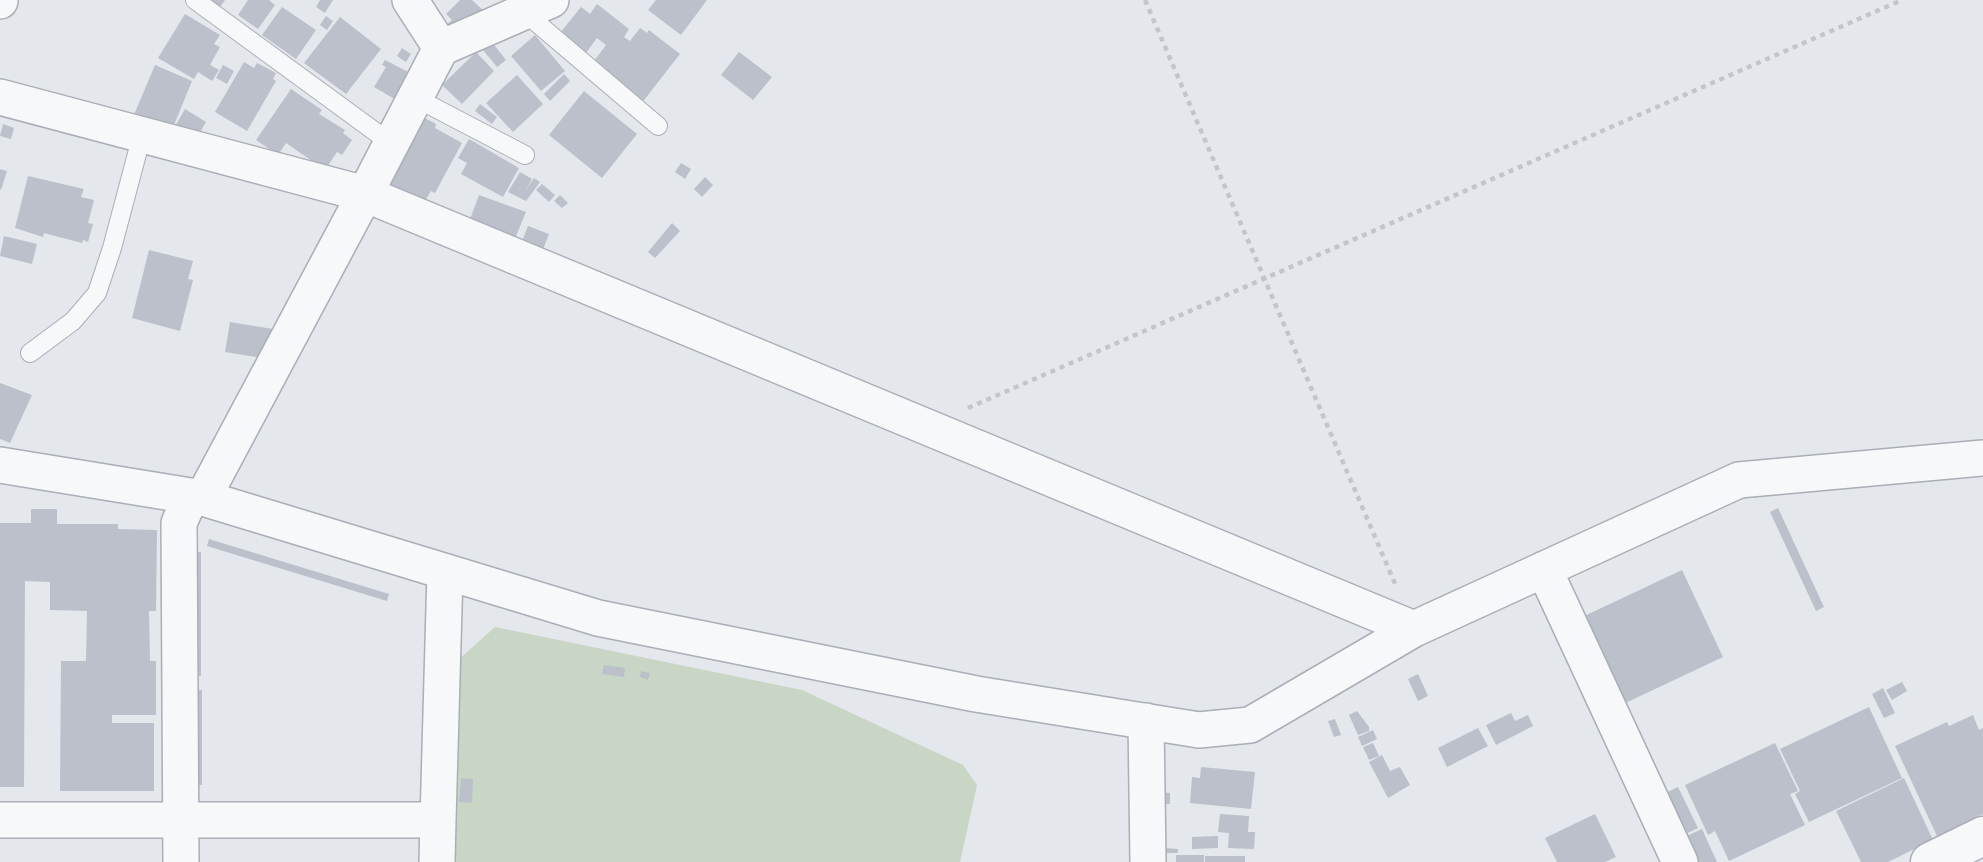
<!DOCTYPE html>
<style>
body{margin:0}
canvas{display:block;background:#e4e7ec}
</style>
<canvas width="1983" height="862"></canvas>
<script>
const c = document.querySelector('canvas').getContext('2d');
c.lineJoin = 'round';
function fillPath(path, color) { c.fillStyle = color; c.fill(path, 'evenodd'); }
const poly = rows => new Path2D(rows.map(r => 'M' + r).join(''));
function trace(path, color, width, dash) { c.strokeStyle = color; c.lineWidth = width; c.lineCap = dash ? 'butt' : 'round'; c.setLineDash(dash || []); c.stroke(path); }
const green = poly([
 [495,627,802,690,963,765,977,785,960,862,451,862,458,660]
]);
const building = poly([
 [209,0,225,0,220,7],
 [248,0,269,0,275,5,258,29,238,15],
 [320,0,333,0,325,13,316,7],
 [460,0,472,0,486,13,456,37,445,26,452,20,446,14],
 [656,0,707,0,681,35,648,10],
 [597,4,629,29,624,37,630,41,640,28,647,33,649,30,680,54,641,104,591,65,606,45,597,38,583,57,560,33,581,7,590,14],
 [282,7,316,30,296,59,262,35],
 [185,14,220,35,214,44,220,47,210,65,219,70,212,81,198,72,194,79,158,58],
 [326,16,333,21,327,30,320,25],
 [340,17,381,49,346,94,304,63],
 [535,35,565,71,541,91,511,56],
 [492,42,506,60,497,67,483,50],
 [402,48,411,54,406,62,397,56],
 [476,52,494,71,462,104,442,85],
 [739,52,772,77,753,100,721,75],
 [385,60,414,75,398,101,374,87,386,67,382,65],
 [244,62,254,68,257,63,276,73,273,79,276,81,247,131,215,112],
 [155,65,192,81,174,125,171,123,168,131,133,117],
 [223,65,234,71,227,84,216,78],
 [564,74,570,81,550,101,544,94],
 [517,75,543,104,513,132,486,103],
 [291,89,322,110,319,114,345,130,343,133,352,140,342,155,337,152,325,170,286,143,278,155,256,140],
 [584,91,637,134,602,178,549,135],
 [480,104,497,117,492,124,475,111],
 [185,109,206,122,195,141,174,128],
 [421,116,436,124,435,128,462,143,435,193,431,191,423,204,385,183],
 [3,124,14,128,11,139,0,136],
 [469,139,519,168,503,197,461,174,467,163,458,158],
 [681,163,691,169,685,179,675,172],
 [0,169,7,171,1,190,0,189],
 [520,172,532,179,525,191,534,178,540,182,526,201,508,192],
 [28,176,84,189,81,197,94,200,88,223,93,224,88,242,83,240,82,243,44,233,43,237,15,228],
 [705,177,713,185,702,197,694,189],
 [542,184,555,195,549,202,536,190],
 [479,195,526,212,514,241,469,222],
 [560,195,568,203,562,208,554,201],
 [672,223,680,231,655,258,648,252],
 [528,226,549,234,542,252,521,244],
 [4,236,37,244,32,264,0,256],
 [149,250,193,261,188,279,193,280,180,331,132,318],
 [230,322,273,329,268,359,225,352],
 [0,383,32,395,10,443,0,439],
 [1778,508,1824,607,1816,611,1770,512],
 [31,509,57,509,57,524,118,524,118,529,157,530,156,611,149,611,150,661,156,661,156,715,112,715,112,723,154,723,154,791,60,791,61,661,86,661,87,611,50,610,50,582,25,581,24,787,0,787,0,523,31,523],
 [209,539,389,594,387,601,207,546],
 [192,552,201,552,201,676,191,676],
 [1682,570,1723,657,1619,706,1578,619],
 [604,665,625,668,624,677,602,674],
 [641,671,650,673,648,680,640,677],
 [1418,674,1428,696,1418,701,1408,679],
 [1902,682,1907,691,1892,700,1886,690],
 [1883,688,1895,713,1884,718,1872,694],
 [202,690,202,785,192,785,192,691],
 [1869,707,1902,778,1809,822,1795,794,1800,791,1780,749],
 [1357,711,1369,727,1369,731,1358,735,1349,715],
 [1511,713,1515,721,1528,715,1533,726,1496,745,1486,725],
 [1973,715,1979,730,1983,728,1983,814,1937,836,1895,746,1947,722,1949,726],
 [1335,719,1341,735,1334,737,1328,721],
 [1478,728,1488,746,1447,767,1438,748],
 [1373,730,1377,739,1362,746,1358,737],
 [1373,743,1379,756,1369,760,1363,747],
 [1775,743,1798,791,1790,794,1805,825,1729,861,1715,831,1708,835,1685,785],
 [1382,755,1390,771,1400,767,1410,785,1388,798,1369,762],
 [1201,767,1255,772,1251,809,1190,803,1192,777,1200,778],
 [461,778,473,779,472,803,459,802],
 [1904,778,1933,840,1888,862,1861,862,1836,811],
 [1678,787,1698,828,1679,837,1659,796],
 [1161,792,1170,793,1170,804,1160,804],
 [1220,814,1249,816,1248,832,1255,832,1254,849,1228,848,1229,833,1218,832],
 [1595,814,1616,857,1605,862,1557,862,1545,838],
 [1702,829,1717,862,1693,862,1682,838],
 [1218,836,1218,848,1192,849,1192,837],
 [1164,848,1178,849,1178,853,1164,853],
 [1176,855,1204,855,1204,862,1176,862],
 [1205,856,1245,856,1245,862,1205,862]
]);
const path = poly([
 [1145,0,1396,586],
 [968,408,1902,0]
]);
const service = poly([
 [195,0,392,144],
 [524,12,658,126],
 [416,98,525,155],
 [30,353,73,321,97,293,112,248,142,135]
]);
const minor = poly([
 [410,0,441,48,365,194,1414,629],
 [0,1,0,0],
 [441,48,551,0],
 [0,97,365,194,203,498],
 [0,465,203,498,598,618,976,694,1199,730,1250,725,1414,629,1739,480,1983,458],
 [1544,569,1680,862],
 [1146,721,1148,862],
 [0,820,438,820,437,862],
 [438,820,445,572],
 [181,862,179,523,191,496]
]);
const tertiary = poly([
 [1930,862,1983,836]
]);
fillPath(green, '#c9d6c5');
fillPath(building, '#bbc0ca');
trace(service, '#a9aeb7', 20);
trace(minor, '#a9aeb7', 38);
trace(tertiary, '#a9aeb7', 41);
trace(path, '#c2c5cb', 4.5, [5, 5]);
trace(service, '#f7f8fa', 18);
trace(minor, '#f7f8fa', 35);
trace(tertiary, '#f7f8fa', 38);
</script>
